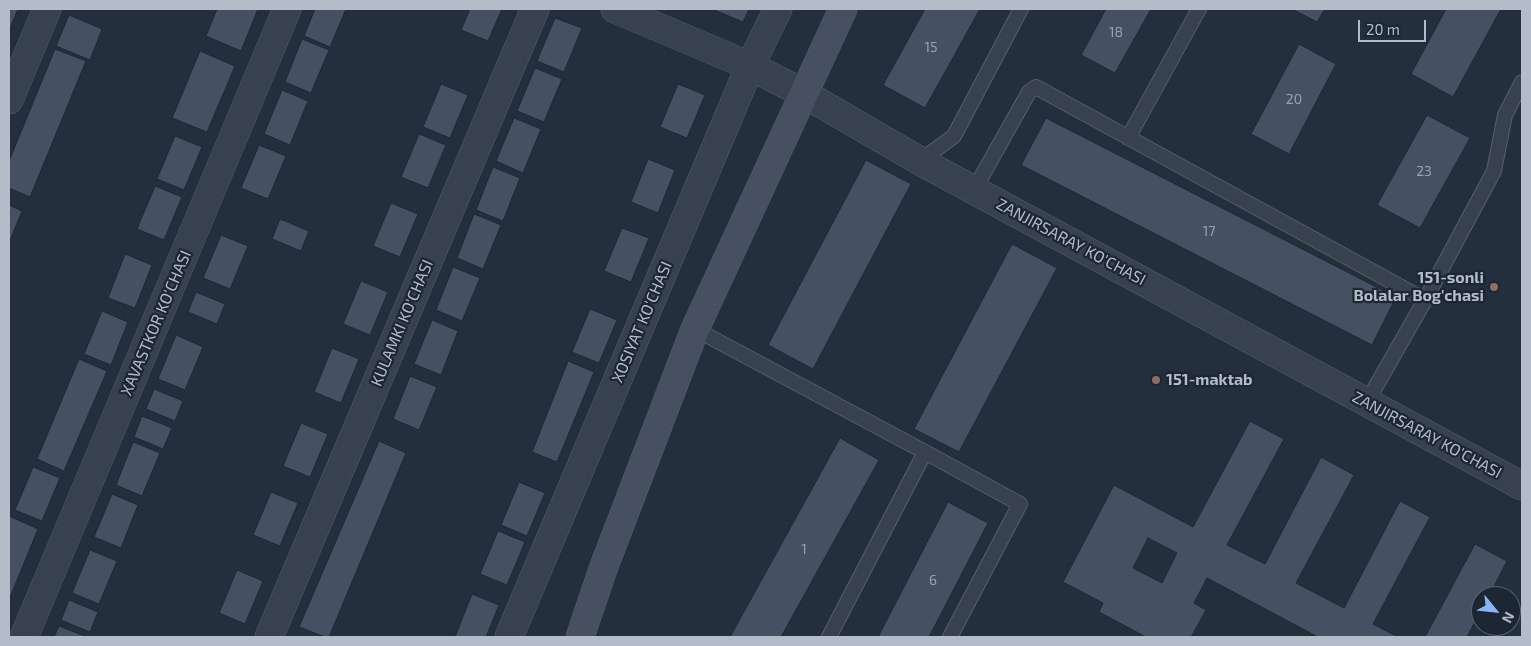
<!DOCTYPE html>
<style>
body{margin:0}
#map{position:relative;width:1531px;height:646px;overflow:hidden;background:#242f3e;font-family:"Exo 2",sans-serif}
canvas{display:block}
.frame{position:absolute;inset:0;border:10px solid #b4bcc9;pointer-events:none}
.north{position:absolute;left:1471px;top:586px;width:50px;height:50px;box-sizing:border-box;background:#1d2633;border:1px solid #59626f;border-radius:50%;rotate:118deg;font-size:14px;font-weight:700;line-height:20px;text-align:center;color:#b4bcc9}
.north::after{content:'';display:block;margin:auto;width:18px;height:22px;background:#8ab4f8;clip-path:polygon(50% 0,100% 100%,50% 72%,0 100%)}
.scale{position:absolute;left:1358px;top:20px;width:68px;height:22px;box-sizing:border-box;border:2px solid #b4bcc9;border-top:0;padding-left:6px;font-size:15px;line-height:18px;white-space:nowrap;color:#b4bcc9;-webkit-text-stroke:4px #1d2633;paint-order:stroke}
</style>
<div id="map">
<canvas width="1531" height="646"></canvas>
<div class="frame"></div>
<div class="north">N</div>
<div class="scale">20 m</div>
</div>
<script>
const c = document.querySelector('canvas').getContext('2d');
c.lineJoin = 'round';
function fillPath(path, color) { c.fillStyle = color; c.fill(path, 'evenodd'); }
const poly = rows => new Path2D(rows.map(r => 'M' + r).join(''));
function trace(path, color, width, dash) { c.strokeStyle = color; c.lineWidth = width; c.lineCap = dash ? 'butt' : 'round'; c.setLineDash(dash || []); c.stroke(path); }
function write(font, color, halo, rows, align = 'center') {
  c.font = font + ' "Exo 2",sans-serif'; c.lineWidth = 4.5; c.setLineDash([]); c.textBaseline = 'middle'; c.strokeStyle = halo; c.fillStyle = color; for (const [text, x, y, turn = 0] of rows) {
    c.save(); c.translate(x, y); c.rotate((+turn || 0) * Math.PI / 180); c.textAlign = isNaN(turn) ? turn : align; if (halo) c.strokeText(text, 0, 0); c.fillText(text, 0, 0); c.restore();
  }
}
const building = poly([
 [9,9,18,9,10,28,9,28,9,9],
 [217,9,258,9,241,51,206,36,217,9],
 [315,9,346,9,330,47,304,36,315,9],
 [470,9,502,9,488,41,461,30,470,9],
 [712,9,749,9,743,22,712,9],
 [925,9,980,9,925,108,883,85,925,9],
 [1106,9,1151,9,1115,73,1081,55,1106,9],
 [1292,9,1325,9,1317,22,1292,9],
 [1446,9,1501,9,1453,97,1411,74,1446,9],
 [69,15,102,29,90,60,56,46,69,15],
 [555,18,582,28,564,72,537,61,555,18],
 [302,39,329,50,311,93,285,82,302,39],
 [1299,44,1336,64,1289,154,1251,134,1299,44],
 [55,49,86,61,30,197,9,188,9,161,55,49],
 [200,51,235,66,207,132,172,118,200,51],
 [535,68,562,79,544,122,517,111,535,68],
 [441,84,468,95,450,138,423,127,441,84],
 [678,84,705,95,687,138,660,127,678,84],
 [282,90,308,101,290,145,264,134,282,90],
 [1427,115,1470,138,1420,228,1377,205,1427,115],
 [514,118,541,129,523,173,496,161,514,118],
 [1046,118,1396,297,1372,345,1021,165,1046,118],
 [419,134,446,145,428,188,401,177,419,134],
 [175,136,202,147,184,190,157,179,175,136],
 [259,145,286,156,268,199,241,188,259,145],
 [648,159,675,170,658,213,631,202,648,159],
 [866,160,911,184,813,369,768,345,866,160],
 [493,167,520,178,503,221,476,210,493,167],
 [155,186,182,197,164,240,137,229,155,186],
 [391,203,418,214,400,257,373,246,391,203],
 [9,205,22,211,9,243,9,205],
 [474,214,501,225,483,269,457,258,474,214],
 [280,219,309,231,301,251,272,239,280,219],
 [622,228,649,238,631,282,604,271,622,228],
 [221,235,248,246,230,289,203,278,221,235],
 [1012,244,1057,268,959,452,914,429,1012,244],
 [125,254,152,265,135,308,108,298,125,254],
 [453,267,480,278,462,321,436,310,453,267],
 [361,281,388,292,370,335,343,324,361,281],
 [196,292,225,304,217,324,188,312,196,292],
 [590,309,617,320,599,363,572,352,590,309],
 [102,311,128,322,111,365,84,354,102,311],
 [432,320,458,331,441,375,414,364,432,320],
 [176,335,203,347,185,390,158,379,176,335],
 [332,348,359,359,341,403,314,392,332,348],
 [79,359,107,371,64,471,37,459,79,359],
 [568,361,594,372,557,462,532,452,568,361],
 [410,376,437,387,419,430,393,419,410,376],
 [154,389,183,401,175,421,146,409,154,389],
 [142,416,172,428,163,449,134,437,142,416],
 [1250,421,1284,439,1227,545,1265,564,1321,457,1354,475,1296,583,1344,608,1400,501,1430,517,1373,624,1398,637,1318,637,1207,578,1194,603,1206,610,1191,637,1146,637,1099,612,1103,603,1063,582,1114,485,1193,527,1250,421],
 [1148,538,1177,553,1162,583,1133,568,1148,538],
 [301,423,328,434,310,477,283,466,301,423],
 [840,438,879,460,781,637,730,637,840,438],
 [379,441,406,453,329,637,325,637,299,627,379,441],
 [133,442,160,453,142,496,116,485,133,442],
 [33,467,60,478,42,521,15,510,33,467],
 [519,482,545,493,527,536,501,525,519,482],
 [271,492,298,503,280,546,253,535,271,492],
 [112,494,138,505,121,548,94,537,112,494],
 [948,502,988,523,929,637,878,637,948,502],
 [9,516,38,529,9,600,9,516],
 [498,531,525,542,507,585,480,574,498,531],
 [1475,544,1507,561,1489,596,1481,596,1481,610,1467,637,1425,637,1475,544],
 [90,550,117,561,99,604,72,593,90,550],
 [237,570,263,581,245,624,219,613,237,570],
 [472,594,499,605,486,637,455,637,472,594],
 [69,600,98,612,90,632,61,620,69,600],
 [59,626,87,637,54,637,59,626]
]);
const lane = poly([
 [1128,138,1199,9],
 [920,161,954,136,1021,9],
 [974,190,1029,92,1036,87,1425,300],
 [695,329,925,452,829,637],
 [1367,402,1425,300,1494,171,1505,115,1522,82],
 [925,452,1020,504,950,637]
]);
const street = poly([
 [615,9,750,66,803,93,920,161,1522,486],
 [9,100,47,9],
 [24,637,287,9],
 [269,637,535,9],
 [509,637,750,66,778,9]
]);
const secondary = poly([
 [580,637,603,569,695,329,843,9]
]);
const markers = [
 [1494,287,5,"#8d6e63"],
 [1156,380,5,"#8d6e63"]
];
const numberNames = [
 ["18",1116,32],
 ["15",931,47],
 ["20",1294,99],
 ["23",1424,171],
 ["17",1209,231],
 ["1",804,549],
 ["6",933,580]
];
const streetNames = [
 ["ZANJIRSARAY KO'CHASI",1071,242,28],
 ["XOSIYAT KO'CHASI",642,322,-67],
 ["XAVASTKOR KO'CHASI",156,323,-67],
 ["KULAMKI KO'CHASI",402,323,-67],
 ["ZANJIRSARAY KO'CHASI",1427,435,28]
];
const poiNames = [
 ["151-sonli",1484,278],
 ["Bolalar Bog'chasi",1484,296],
 ["151-maktab",1166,380,"left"]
];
fillPath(building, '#455162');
trace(building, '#1f2835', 1);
trace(lane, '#565f6c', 16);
trace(street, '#565f6c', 29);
trace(secondary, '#565f6c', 29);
trace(lane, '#38414e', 14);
trace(street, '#38414e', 28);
trace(secondary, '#465061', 28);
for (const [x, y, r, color] of markers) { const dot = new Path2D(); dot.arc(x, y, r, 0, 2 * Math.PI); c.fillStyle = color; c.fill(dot); trace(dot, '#1d2633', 2); }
write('14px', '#98a1af', null, numberNames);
write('16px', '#b4bcc9', '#1d2633', streetNames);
write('bold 16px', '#b4bcc9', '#1d2633', poiNames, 'right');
</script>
